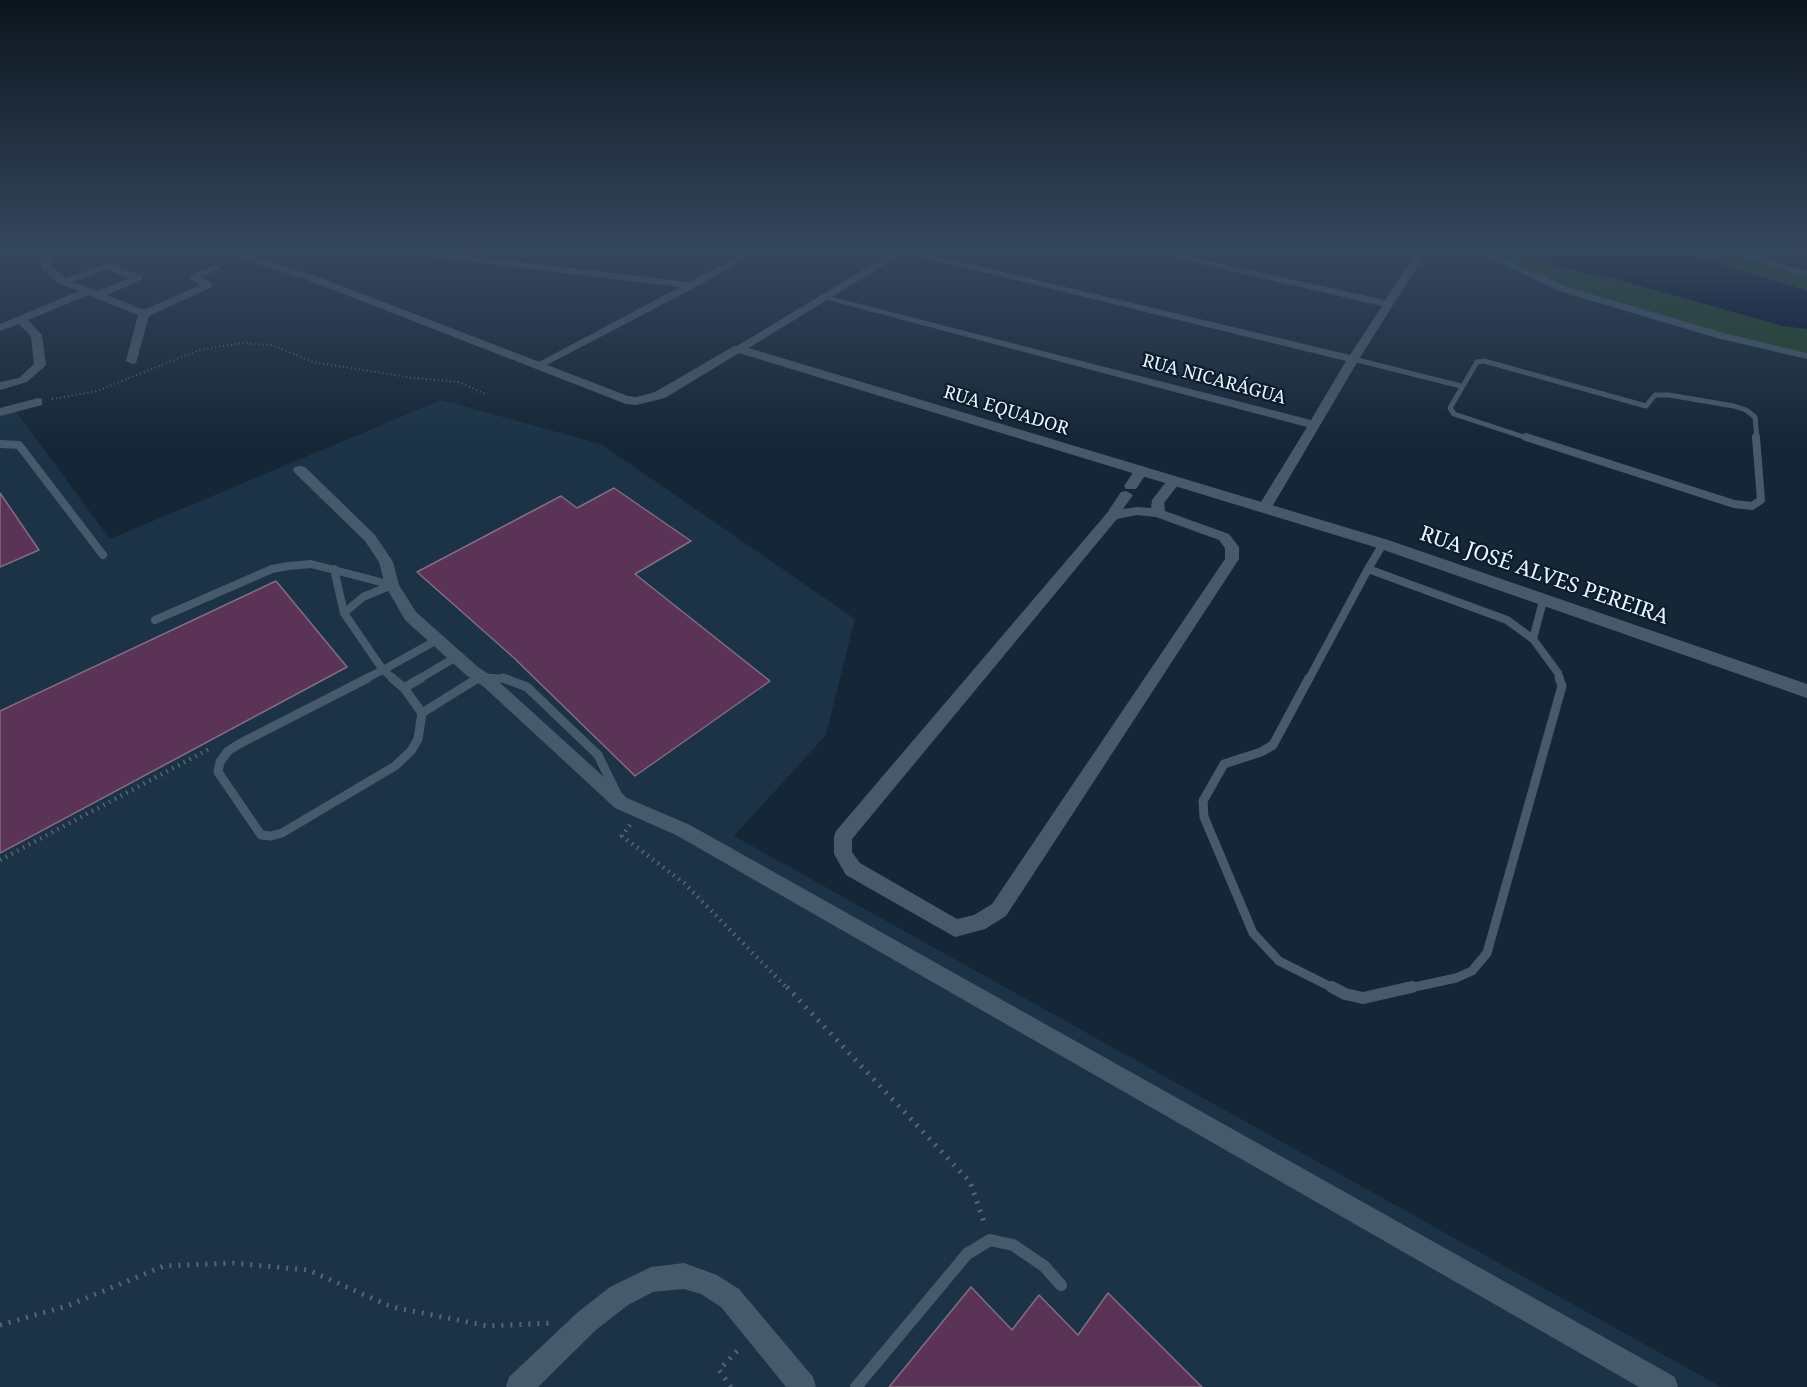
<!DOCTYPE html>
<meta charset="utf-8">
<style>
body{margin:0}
canvas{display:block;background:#152636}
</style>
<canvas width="1807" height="1387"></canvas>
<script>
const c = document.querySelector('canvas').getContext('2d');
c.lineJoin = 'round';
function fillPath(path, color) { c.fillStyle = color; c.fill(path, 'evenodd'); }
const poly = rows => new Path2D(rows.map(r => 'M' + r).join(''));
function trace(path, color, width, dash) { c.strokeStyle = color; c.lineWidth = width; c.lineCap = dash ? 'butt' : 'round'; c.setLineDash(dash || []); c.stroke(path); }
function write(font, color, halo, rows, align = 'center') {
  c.font = font + ' "Noto Serif",serif'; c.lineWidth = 4.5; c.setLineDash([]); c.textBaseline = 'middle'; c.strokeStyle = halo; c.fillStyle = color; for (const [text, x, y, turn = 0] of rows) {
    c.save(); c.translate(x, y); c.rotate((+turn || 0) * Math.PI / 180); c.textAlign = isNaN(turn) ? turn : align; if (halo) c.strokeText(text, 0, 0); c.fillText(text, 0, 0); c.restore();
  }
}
const built = poly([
 [441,400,601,444,855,619,826,735,734,836,1721,1387,0,1387,0,413,14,409,110,539]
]);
const green = poly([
 [1488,251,1719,251,1807,278,1807,353,1742,339,1562,287]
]);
const water = poly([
 [1524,251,1681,251,1807,291,1807,329,1783,326,1623,281,1554,266,1532,257]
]);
const building = poly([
 [614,488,691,541,635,574,770,681,635,776,513,657,417,572,561,496,577,508,614,488],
 [0,493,39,550,0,567,0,493],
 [276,581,347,667,0,853,0,711,276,581],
 [971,1287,1012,1330,1039,1295,1078,1335,1108,1293,1202,1387,889,1387,971,1287]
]);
const pathFar2 = poly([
 [52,399,97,391,199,350,242,343,272,345,313,362,414,378,459,382,487,395]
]);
const pathFar1 = poly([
 [630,825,622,836,684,883,788,989],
 [0,860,211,748]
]);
const path = poly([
 [787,987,970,1182,985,1225],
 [0,1325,67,1306,164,1266,233,1263,308,1270,392,1307,488,1326,552,1323],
 [731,1387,719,1370,742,1346]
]);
const serviceFar3 = poly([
 [1353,359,1461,386],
 [1530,439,1454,414,1450,408,1477,362,1484,361,1646,406,1655,395,1669,395,1734,406,1746,410,1755,417,1757,439]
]);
const serviceFar2 = poly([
 [1526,437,1734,504,1752,506,1761,500,1756,437],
 [0,444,19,445,103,555],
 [334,569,344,613,383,670,437,640],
 [1368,569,1507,620,1533,639,1558,673,1560,679],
 [1368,569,1383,544],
 [344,613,363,597,392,585],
 [155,620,272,569,289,566,311,564,392,585],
 [1533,639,1543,601],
 [365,679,383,670,394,679],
 [419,679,456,657],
 [476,679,479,677,507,679],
 [1309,679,1368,569]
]);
const serviceFar1 = poly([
 [368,678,239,744,228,751,220,762,218,772,261,835,271,836,282,833,395,766,411,751,418,739,422,713,404,688,392,678],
 [503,678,527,687,598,755,617,794],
 [1309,678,1273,745,1261,752,1224,764,1203,801,1204,817,1253,933,1279,961,1335,989],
 [404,688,421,678],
 [422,713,478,678],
 [1405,989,1456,978,1472,971,1487,953,1562,686,1559,678]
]);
const service = poly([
 [1332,987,1345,994,1363,998,1412,987],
 [856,1387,967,1254,990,1240,1013,1245,1044,1266,1061,1285]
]);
const minor = poly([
 [45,251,55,251,50,262,52,267,65,278,105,264,115,265,142,276,142,280,107,295,144,310,200,285,190,279,190,275,215,265,220,268,202,277,212,283,212,287,149,316,136,363,132,364,126,361,138,315,88,295,28,320,42,335,46,365,27,382,0,390,0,382,19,378,34,364,31,336,19,324,0,331,0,324,79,291,59,284,43,270,40,262,45,251],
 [106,270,129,278,98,291,73,282,106,270],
 [249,251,261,251,248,260,240,260,240,256,249,251],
 [400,251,430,251,689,282,747,251,759,251,696,287,541,368,537,367,537,363,680,287,405,254,400,251],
 [897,251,915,251,1350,355,1382,306,1145,251,1163,251,1385,300,1417,251,1427,251,1359,359,1272,507,1265,511,1258,507,1307,427,820,298,829,296,1311,420,1346,361,897,251],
 [1475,251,1488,251,1567,287,1724,333,1807,353,1807,359,1717,338,1559,291,1475,251],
 [38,398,42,399,42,405,0,416,0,408,38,398],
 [300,466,305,467,375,535,393,562,399,585,416,612,478,667,496,679,627,798,690,825,1675,1377,1678,1387,1639,1387,676,835,615,808,484,687,466,675,405,620,385,585,379,562,365,541,295,473,293,470,295,467,300,466],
 [1142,466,1149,470,1136,489,1126,489,1124,486,1126,483,1137,467,1142,466],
 [1174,477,1181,481,1164,503,1165,511,1229,534,1239,547,1239,559,1006,916,985,929,955,937,846,875,834,854,834,837,836,831,1107,513,1121,492,1126,491,1133,495,1123,509,1137,507,1151,508,1152,500,1169,478,1174,477],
 [1137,515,1156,517,1219,540,1225,548,1225,559,992,904,974,915,957,919,860,863,852,852,852,839,1117,519,1137,515],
 [684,1263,717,1275,739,1289,813,1377,816,1387,786,1387,721,1307,701,1294,684,1289,653,1292,628,1305,596,1330,538,1387,506,1387,509,1377,578,1312,610,1287,651,1267,684,1263]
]);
const tertiary = poly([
 [894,251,907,251,742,352,734,352,732,349,894,251],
 [1724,251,1740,251,1807,271,1807,278,1724,251]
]);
const secondary = poly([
 [219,251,235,251,321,278,628,396,636,397,655,392,734,346,742,346,1388,540,1807,684,1807,698,1378,548,739,353,665,398,636,405,626,404,313,282,219,251]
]);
const farStreetnames = [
 ["RUA NICARÁGUA",1214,380,15],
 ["RUA EQUADOR",1006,411,17]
];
const streetNames = [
 ["RUA JOSÉ ALVES PEREIRA",1544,576,19]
];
fillPath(built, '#1b3247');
fillPath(green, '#1f431c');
fillPath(water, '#00092d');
fillPath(building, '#5a3357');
trace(building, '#836d80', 1.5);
trace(pathFar2, '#576674', 2, [1, 3]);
trace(pathFar1, '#576674', 4.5, [1.5, 5]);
trace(path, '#576674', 5, [2, 7]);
trace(serviceFar3, '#475a6c', 5);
trace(serviceFar2, '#475a6c', 8);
trace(serviceFar1, '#475a6c', 9);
trace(service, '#475a6c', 12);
fillPath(minor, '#475a6c');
fillPath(tertiary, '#475a6c');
fillPath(secondary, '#475a6c');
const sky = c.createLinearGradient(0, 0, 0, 445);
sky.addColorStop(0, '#0c151e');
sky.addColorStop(0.56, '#35475d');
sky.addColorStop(1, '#35475d00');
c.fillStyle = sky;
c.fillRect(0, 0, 1807, 445);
write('18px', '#ecf4fe', '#0b1c2c', farStreetnames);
write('21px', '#ecf4fe', '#0b1c2c', streetNames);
</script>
